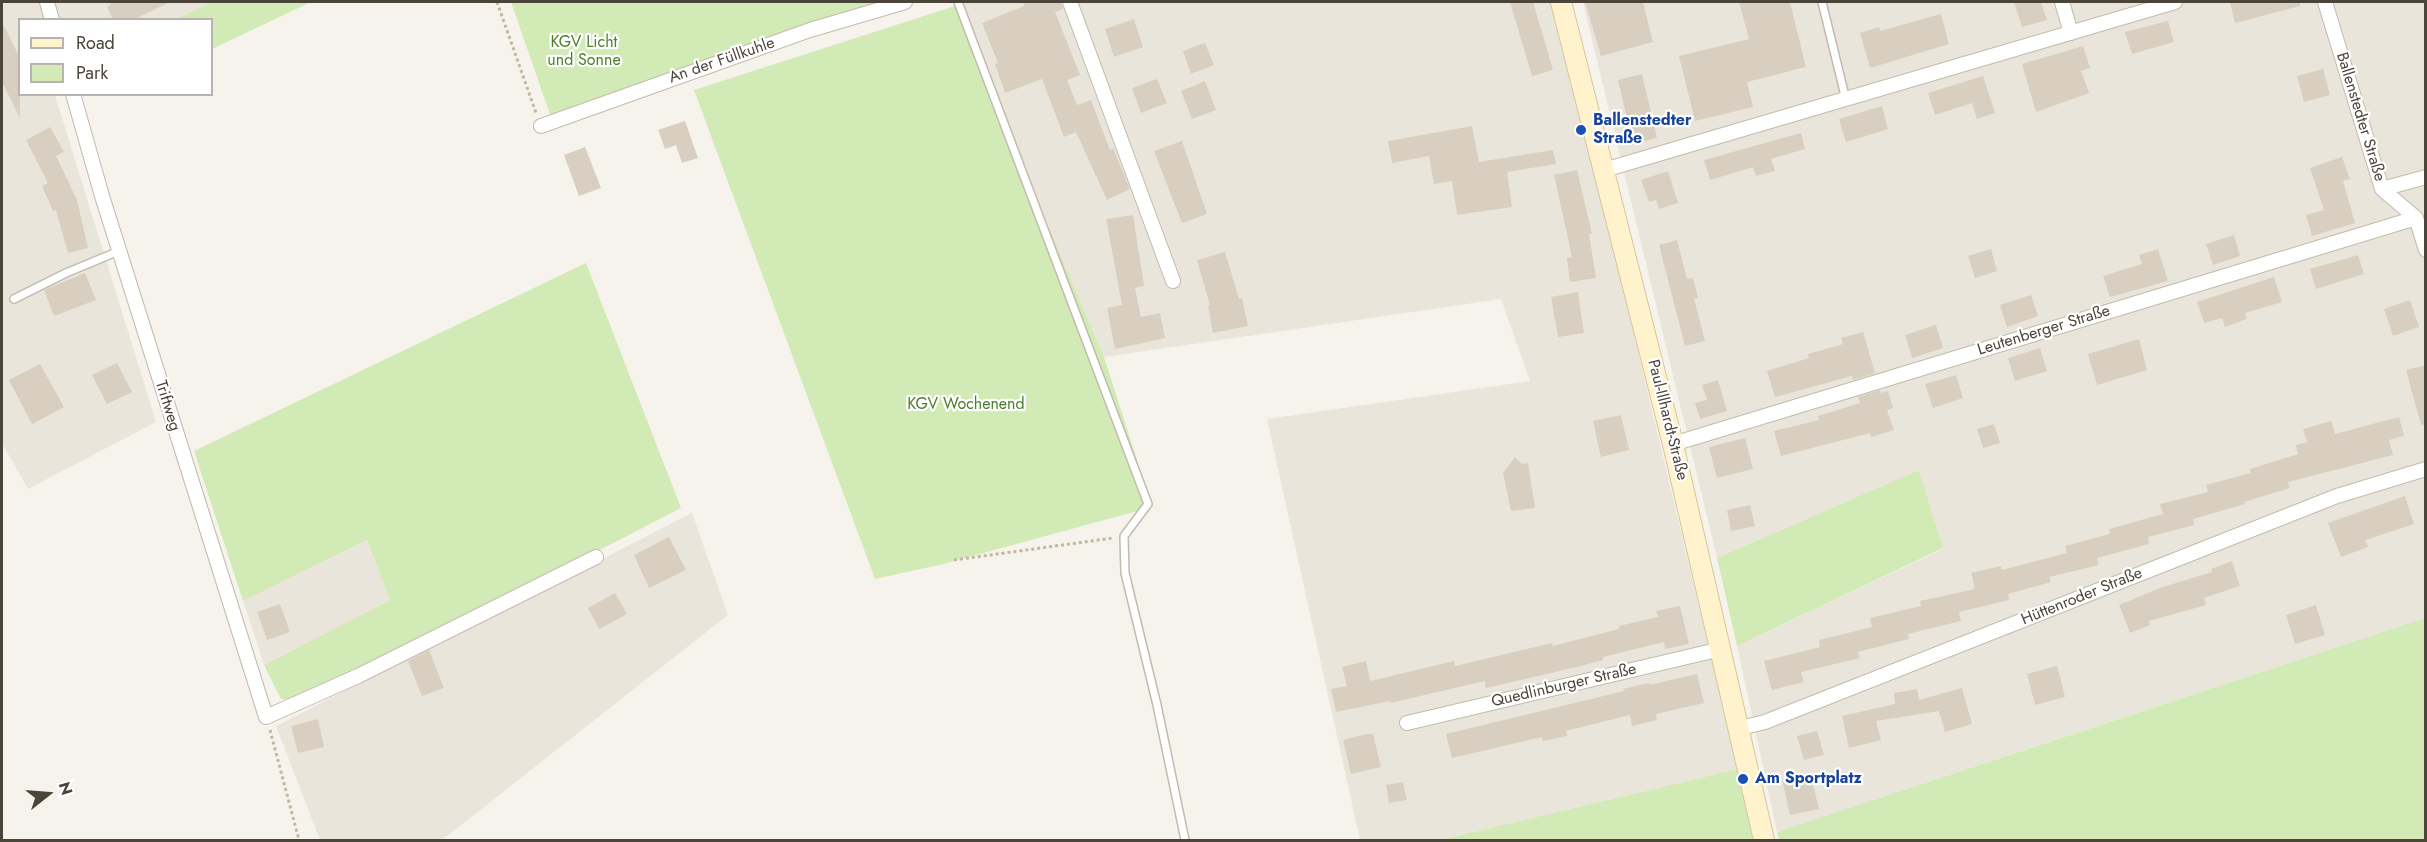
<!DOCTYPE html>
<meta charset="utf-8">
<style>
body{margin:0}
#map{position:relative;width:2427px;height:842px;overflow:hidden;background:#f6f3ec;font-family:Jost,sans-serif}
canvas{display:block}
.frame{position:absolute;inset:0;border:3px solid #4b4439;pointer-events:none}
.legend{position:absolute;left:18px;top:18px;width:195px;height:78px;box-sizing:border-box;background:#fff;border:2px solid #b7b4b0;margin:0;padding:8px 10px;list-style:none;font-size:18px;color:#4b4439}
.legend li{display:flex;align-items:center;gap:12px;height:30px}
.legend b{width:30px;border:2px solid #b7b4b0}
.north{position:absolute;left:18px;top:764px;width:60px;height:60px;-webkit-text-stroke:4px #fff;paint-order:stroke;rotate:73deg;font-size:16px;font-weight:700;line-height:24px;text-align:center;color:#4b4439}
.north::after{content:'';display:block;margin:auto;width:21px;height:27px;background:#4b4439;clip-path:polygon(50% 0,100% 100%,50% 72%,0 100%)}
</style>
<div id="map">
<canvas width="2427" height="842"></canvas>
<div class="frame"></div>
<ul class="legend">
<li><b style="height:8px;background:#fff3cd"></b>Road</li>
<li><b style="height:16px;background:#d2eab5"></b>Park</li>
</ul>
<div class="north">N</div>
</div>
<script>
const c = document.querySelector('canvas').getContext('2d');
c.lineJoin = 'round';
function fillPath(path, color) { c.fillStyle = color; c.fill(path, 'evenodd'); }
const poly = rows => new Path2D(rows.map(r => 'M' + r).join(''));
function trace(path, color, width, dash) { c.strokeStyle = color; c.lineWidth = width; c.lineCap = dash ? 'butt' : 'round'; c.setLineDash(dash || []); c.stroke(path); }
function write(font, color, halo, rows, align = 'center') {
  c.font = font + ' Jost,sans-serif'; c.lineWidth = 4.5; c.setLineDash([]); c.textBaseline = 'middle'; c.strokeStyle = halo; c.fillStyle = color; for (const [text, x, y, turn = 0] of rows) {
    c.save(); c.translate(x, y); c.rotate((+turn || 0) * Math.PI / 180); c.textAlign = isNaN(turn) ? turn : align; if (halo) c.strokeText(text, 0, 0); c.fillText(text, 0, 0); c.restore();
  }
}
const residential = poly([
 [2,2,212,2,176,19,20,20,20,94,55,95,156,422,28,489,2,443],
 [968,2,1563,2,1593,127,1641,365,1738,769,1440,840,1360,840,1267,419,1530,381,1501,299,1104,357,955,6],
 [1583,2,2425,2,2425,618,1777,832,1737,646,1943,549,1919,470,1717,558],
 [692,513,728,615,442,840,320,840,276,726],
 [367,540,390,600,264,665,243,601]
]);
const green = poly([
 [212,2,311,2,212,49,212,20,176,19],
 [511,2,877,2,551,117],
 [955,6,1104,357,1152,507,943,564,875,579,694,90],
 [586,263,681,508,472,616,295,699,281,699,264,665,390,600,367,540,243,601,194,451],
 [1919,470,1943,548,1737,646,1717,558],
 [2425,618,2425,840,1779,840,1777,832],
 [1738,769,1754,840,1440,840]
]);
const building = poly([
 [109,2,170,2,133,20,113,20,107,7,111,5],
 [1023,2,1061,2,1063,9,1055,12,1080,75,1067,80,1077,105,1091,100,1110,150,1113,148,1130,189,1107,200,1076,132,1064,137,1042,79,1005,93,995,64,998,63,982,23,1024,6],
 [1510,2,1533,2,1553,70,1532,76],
 [1585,2,1643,2,1653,42,1601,56],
 [1739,2,1790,2,1806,67,1747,82,1753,107,1695,121,1679,56,1749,39],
 [2014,2,2041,2,2047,20,2022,27],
 [2230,2,2300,2,2300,6,2235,23],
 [1941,14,1949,44,1870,68,1860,33,1879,27,1880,31],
 [1134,19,1143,47,1114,57,1105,29],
 [2168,21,2174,42,2132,54,2125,32],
 [2,22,20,58,20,118,2,82],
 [1205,43,1214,65,1191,74,1183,51],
 [2083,46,2090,68,2081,71,2089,93,2036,112,2022,64],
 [2323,69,2330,95,2304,102,2297,76],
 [1642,74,1657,138,1633,144,1618,80],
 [1983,76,1995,113,1977,119,1972,103,1935,115,1928,93],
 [1157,79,1167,103,1141,113,1132,88],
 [1205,81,1216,110,1192,119,1181,91],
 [1882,106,1888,129,1846,142,1839,119],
 [685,121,698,158,682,163,676,145,665,149,658,130],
 [1472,126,1479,162,1553,150,1556,164,1507,172,1512,207,1457,215,1452,181,1434,184,1429,156,1392,163,1388,141],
 [50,127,64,152,56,156,77,200,88,248,68,253,56,210,53,211,42,186,48,183,26,140],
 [1801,133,1805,149,1771,159,1775,171,1756,176,1753,167,1710,180,1704,160],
 [1182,141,1207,214,1182,223,1154,151],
 [585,147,601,188,579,196,564,155],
 [2342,157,2350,179,2343,181,2355,223,2312,236,2306,215,2324,210,2310,168],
 [1577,170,1592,234,1589,234,1596,278,1570,282,1567,258,1572,257,1554,175],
 [1668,171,1678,203,1659,209,1656,200,1649,202,1641,180],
 [1133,215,1144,286,1135,288,1141,317,1160,313,1165,338,1115,349,1107,308,1122,305,1106,219],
 [2234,235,2240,256,2213,265,2206,244],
 [1677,240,1687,279,1693,278,1698,298,1694,299,1705,341,1685,346,1659,245],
 [1991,249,1997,271,1975,278,1968,256],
 [2158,249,2168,281,2110,297,2103,276,2142,264,2139,255],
 [1225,252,1239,299,1242,298,1248,326,1213,333,1208,306,1210,305,1197,260],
 [2358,255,2364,274,2316,289,2310,269],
 [85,273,96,300,54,316,44,290],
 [2274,277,2282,302,2245,313,2247,319,2225,327,2222,318,2204,323,2197,302],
 [1578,292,1584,333,1558,337,1551,297],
 [2031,295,2038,316,2007,327,2000,305],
 [2410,300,2419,327,2393,336,2384,309],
 [1936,325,1943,348,1912,358,1905,335],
 [1863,332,1875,373,1853,380,1852,376,1775,397,1767,371,1809,358,1808,354,1843,344,1841,338],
 [2139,339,2147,370,2097,385,2088,354],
 [2040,348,2047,371,2015,381,2008,358],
 [117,363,132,392,107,404,92,375],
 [40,364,64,407,32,424,9,380],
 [2426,365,2426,424,2421,425,2406,370],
 [1956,375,1963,398,1933,408,1925,384],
 [1718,380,1727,411,1700,419,1695,403,1707,400,1702,385],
 [1880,390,1881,393,1888,391,1893,408,1887,410,1894,430,1871,437,1870,433,1781,456,1774,431,1819,420,1818,416,1860,403,1858,397],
 [1621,415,1629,450,1601,457,1593,421],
 [2399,417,2404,436,2389,440,2393,455,2288,482,2290,488,2244,502,2245,504,2193,519,2194,525,2148,537,2149,544,2097,558,2099,565,2049,577,2051,582,2008,594,2009,600,1959,612,1961,621,1908,634,1909,639,1858,652,1860,658,1801,672,1804,682,1772,690,1764,661,1820,647,1819,640,1872,627,1870,618,1921,606,1920,601,1975,589,1971,573,2001,566,2002,570,2067,553,2065,546,2110,534,2109,529,2163,514,2160,504,2208,492,2206,485,2251,473,2250,469,2298,454,2296,445,2307,442,2303,429,2331,421,2335,434],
 [1994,424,2000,443,1983,448,1977,429],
 [1745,438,1753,469,1717,478,1709,447],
 [1515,457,1522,464,1528,463,1535,508,1511,511,1503,473],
 [2405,496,2414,524,2365,540,2368,547,2341,557,2328,523],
 [1750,505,1755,526,1731,531,1727,510],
 [669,537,686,570,649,588,634,555],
 [2232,561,2240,586,2204,598,2206,605,2149,621,2150,625,2130,633,2119,605,2160,588,2212,572,2211,569],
 [615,593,627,614,599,629,588,608],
 [280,604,290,632,267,640,257,612],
 [2316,605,2325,635,2295,644,2286,615],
 [1680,606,1689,644,1665,649,1664,642,1603,657,1603,660,1577,667,1486,688,1485,681,1390,703,1390,701,1336,712,1331,689,1347,686,1342,667,1366,661,1370,681,1454,661,1455,666,1552,643,1553,646,1619,629,1619,626,1658,617,1656,611],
 [429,650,444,688,422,696,408,661],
 [2057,666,2065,697,2035,705,2027,674],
 [1697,674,1704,703,1656,714,1657,720,1632,726,1630,715,1566,731,1567,736,1543,741,1542,737,1452,758,1446,734,1624,691,1623,689,1649,683,1649,685],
 [1962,688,1972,724,1945,732,1939,711,1876,721,1881,740,1849,748,1842,716,1895,704,1894,693,1917,689,1919,700],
 [318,719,324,747,298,753,291,726],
 [1817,731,1824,755,1804,760,1797,736],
 [1367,734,1373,734,1381,767,1351,774,1343,740],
 [1805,774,1808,786,1813,785,1819,809,1790,815,1782,779],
 [1403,782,1407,800,1389,803,1386,785]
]);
const path = poly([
 [497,2,536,113],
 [954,560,1113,538],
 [270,730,299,840]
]);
const lane = poly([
 [958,2,1148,504,1124,536,1125,573,1157,705,1185,840],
 [1822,2,1846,100],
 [14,299,66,273,119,251]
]);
const street = poly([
 [47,2,52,20],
 [1070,2,1173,281],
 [2062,2,2071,33],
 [2325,2,2382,189,2426,177],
 [73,94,102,196,266,717,358,676,596,557],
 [541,126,810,30,905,2],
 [1604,170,2175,2],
 [2382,189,2416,218,2426,250],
 [1673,444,2416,218],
 [1407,723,1721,649],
 [1740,728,1765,722,2337,496,2426,469]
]);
const secondary = poly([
 [1561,2,1673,444,1764,840]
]);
const markers = [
 [1581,130,6,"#1a4fb4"],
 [1743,779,6,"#1a4fb4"]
];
const parkNames = [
 ["KGV Licht",584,43],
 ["und Sonne",584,61],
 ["KGV Wochenend",966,405]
];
const streetNames = [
 ["An der Füllkuhle",722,61,-19],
 ["Ballenstedter Straße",2360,117,73],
 ["Leutenberger Straße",2044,331,-17],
 ["Triftweg",167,406,73],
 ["Paul-Illhardt-Straße",1667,420,76],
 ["Hüttenroder Straße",2082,597,-22],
 ["Quedlinburger Straße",1564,686,-13]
];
const transitNames = [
 ["Ballenstedter",1593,121],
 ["Straße",1593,139],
 ["Am Sportplatz",1755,779]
];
fillPath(residential, '#eae5da');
fillPath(green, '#d2eab5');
fillPath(building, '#d8cfc1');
trace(lane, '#c2bbae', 10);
trace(street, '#c2bbae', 16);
trace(secondary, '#d6c79b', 22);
trace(path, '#c4b79f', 3, [3, 3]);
trace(lane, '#fff', 7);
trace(street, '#fff', 14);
trace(secondary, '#fff3cd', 20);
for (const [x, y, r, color] of markers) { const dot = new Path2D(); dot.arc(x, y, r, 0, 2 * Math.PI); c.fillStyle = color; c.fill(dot); trace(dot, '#fff', 2); }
write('16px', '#4a7f2a', '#fff', parkNames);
write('16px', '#4b4439', '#fff', streetNames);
write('bold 16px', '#164399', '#fff', transitNames, 'left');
</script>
